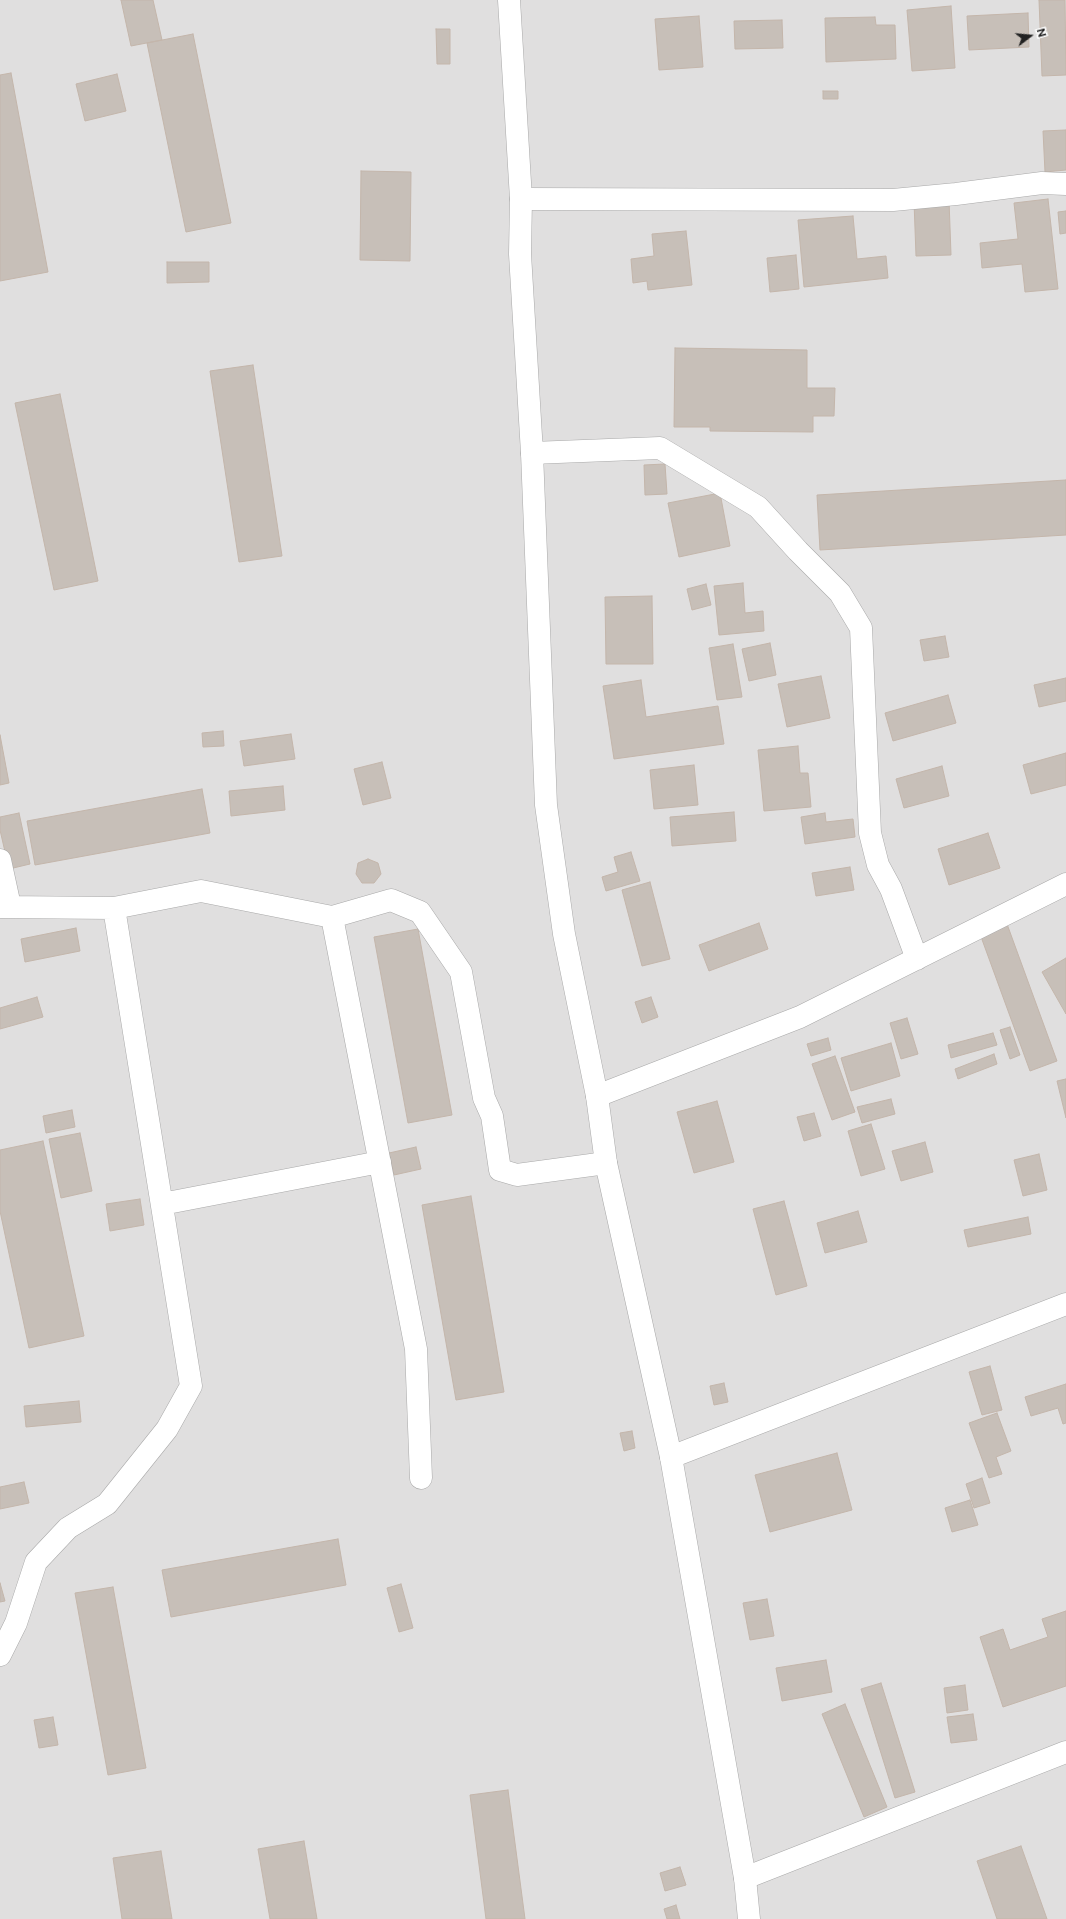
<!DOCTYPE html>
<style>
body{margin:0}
#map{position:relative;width:1066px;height:1919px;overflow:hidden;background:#f2efe9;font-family:"Public Sans",sans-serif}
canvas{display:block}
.north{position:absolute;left:1010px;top:16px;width:40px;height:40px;-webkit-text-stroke:3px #fff;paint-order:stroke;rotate:74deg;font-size:11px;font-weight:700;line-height:16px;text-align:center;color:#222}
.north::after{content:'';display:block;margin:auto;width:14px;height:18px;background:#222;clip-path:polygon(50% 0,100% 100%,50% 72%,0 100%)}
</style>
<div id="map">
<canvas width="1066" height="1919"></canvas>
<div class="north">N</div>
</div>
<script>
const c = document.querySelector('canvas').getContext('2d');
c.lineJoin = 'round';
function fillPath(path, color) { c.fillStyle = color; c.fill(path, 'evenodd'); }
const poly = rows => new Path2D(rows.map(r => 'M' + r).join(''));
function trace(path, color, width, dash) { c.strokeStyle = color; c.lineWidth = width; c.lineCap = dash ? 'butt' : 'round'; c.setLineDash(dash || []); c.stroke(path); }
const residential = poly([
 [0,0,1066,0,1066,1919,0,1919]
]);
const building = poly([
 [121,0,153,0,162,40,131,46,121,0],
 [1039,0,1065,0,1066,75,1042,76,1039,0],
 [951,6,955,68,912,71,907,10,951,6],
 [1028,13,1029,47,969,50,967,16,1028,13],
 [699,16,703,67,659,70,655,19,699,16],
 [875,17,876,25,895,25,896,59,826,62,825,18,875,17],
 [782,20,783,48,735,49,734,21,782,20],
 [436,29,450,29,450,64,437,64,436,29],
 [193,34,231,223,186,232,147,43,193,34],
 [11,73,48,272,0,281,0,75,11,73],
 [117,74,126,111,85,121,76,84,117,74],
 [823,91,838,91,838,99,823,99,823,91],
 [1066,130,1066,170,1045,172,1043,131,1066,130],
 [361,171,411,172,410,261,360,260,361,171],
 [1048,199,1058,289,1025,292,1022,264,982,268,980,243,1018,239,1014,203,1048,199],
 [949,200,951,255,916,256,914,201,949,200],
 [1066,211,1066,233,1060,234,1058,212,1066,211],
 [853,216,857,259,886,256,888,278,804,287,798,220,853,216],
 [686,231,692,285,648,290,647,281,633,283,631,259,654,256,652,234,686,231],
 [796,255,799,289,770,292,767,258,796,255],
 [167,262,209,262,209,282,167,283,167,262],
 [675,348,807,350,807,388,835,388,834,416,813,416,813,432,710,431,710,427,674,427,675,348],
 [253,365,282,556,239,562,210,371,253,365],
 [60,394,98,581,54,590,15,403,60,394],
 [665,464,667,494,645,495,644,465,665,464],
 [1066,480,1066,535,820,550,817,495,1066,480],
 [720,493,730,546,679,557,668,503,720,493],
 [743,583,745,613,763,611,764,631,719,635,714,586,743,583],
 [706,584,711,605,692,610,687,589,706,584],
 [652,596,653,664,606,664,605,597,652,596],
 [945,636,949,657,924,661,920,640,945,636],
 [770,643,776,675,749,681,742,649,770,643],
 [733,644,742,697,717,700,709,648,733,644],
 [821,676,830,718,787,727,778,684,821,676],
 [1066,678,1066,701,1039,707,1034,685,1066,678],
 [641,680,646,717,718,706,724,744,614,759,603,686,641,680],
 [948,695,956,723,893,741,885,713,948,695],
 [223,731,224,746,203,747,202,733,223,731],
 [291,734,295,759,244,766,240,741,291,734],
 [0,735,9,783,0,785,0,735],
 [798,746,800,773,808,773,811,807,764,811,758,750,798,746],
 [1066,753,1066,785,1031,794,1023,765,1066,753],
 [382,762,391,798,363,805,354,769,382,762],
 [694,765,698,805,654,809,650,770,694,765],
 [942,766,949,796,904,808,896,779,942,766],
 [283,786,285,810,231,816,229,791,283,786],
 [202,789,210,833,35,865,27,821,202,789],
 [734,812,736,841,672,846,670,817,734,812],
 [19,813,30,864,9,869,0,830,0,817,19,813],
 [825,813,826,822,853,819,855,837,805,844,801,817,825,813],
 [988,833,1000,868,949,885,938,849,988,833],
 [631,852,640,881,606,891,602,877,618,872,614,857,631,852],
 [368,859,378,863,381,874,374,883,362,883,356,874,358,863,368,859],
 [850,867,854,890,816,896,812,873,850,867],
 [650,882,670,959,642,966,622,890,650,882],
 [759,923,768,949,709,971,699,945,759,923],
 [1007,924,1057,1061,1030,1071,980,934,1007,924],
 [76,928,80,951,25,962,21,939,76,928],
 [418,929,452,1115,408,1123,374,937,418,929],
 [1066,958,1066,1014,1042,972,1066,958],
 [37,997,43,1017,0,1029,0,1008,37,997],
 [651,997,658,1017,642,1023,635,1002,651,997],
 [907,1018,918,1054,901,1059,890,1023,907,1018],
 [1010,1027,1020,1055,1010,1059,1000,1030,1010,1027],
 [993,1033,997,1045,951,1058,948,1045,993,1033],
 [828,1038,831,1050,811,1056,807,1044,828,1038],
 [891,1043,900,1076,851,1091,841,1058,891,1043],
 [994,1054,997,1064,958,1079,955,1069,994,1054],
 [835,1056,855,1112,832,1120,812,1064,835,1056],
 [1066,1079,1066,1118,1057,1081,1066,1079],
 [891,1099,895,1114,862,1123,857,1107,891,1099],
 [717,1101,734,1162,694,1173,677,1112,717,1101],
 [72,1110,75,1127,46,1133,43,1116,72,1110],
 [814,1113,821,1136,804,1141,797,1117,814,1113],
 [871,1124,885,1169,861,1176,848,1131,871,1124],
 [80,1133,92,1191,61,1198,49,1139,80,1133],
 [43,1141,84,1336,29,1348,0,1211,0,1150,43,1141],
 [925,1142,933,1172,901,1181,892,1151,925,1142],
 [416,1147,421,1169,394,1175,389,1153,416,1147],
 [1039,1154,1047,1190,1023,1196,1014,1160,1039,1154],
 [471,1196,504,1392,456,1400,422,1205,471,1196],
 [140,1199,144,1225,110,1231,106,1204,140,1199],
 [784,1201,807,1286,776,1295,753,1209,784,1201],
 [858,1211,867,1242,825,1253,817,1223,858,1211],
 [1028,1217,1031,1234,968,1247,964,1230,1028,1217],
 [990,1366,1002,1410,982,1415,969,1372,990,1366],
 [724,1383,728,1402,714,1405,710,1386,724,1383],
 [1066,1384,1066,1423,1063,1424,1058,1408,1031,1416,1025,1397,1066,1384],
 [79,1401,81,1422,26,1427,24,1406,79,1401],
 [997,1413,1011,1451,996,1457,1002,1474,989,1478,969,1423,997,1413],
 [632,1431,635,1448,624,1451,620,1433,632,1431],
 [837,1453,852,1510,770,1532,755,1475,837,1453],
 [982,1478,990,1503,974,1508,966,1484,982,1478],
 [24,1482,29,1503,0,1509,0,1487,24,1482],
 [970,1500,978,1525,952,1532,945,1508,970,1500],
 [338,1539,346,1585,171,1617,162,1570,338,1539],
 [0,1583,5,1601,0,1602,0,1583],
 [401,1584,413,1628,399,1632,387,1588,401,1584],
 [113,1587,146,1768,108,1775,75,1593,113,1587],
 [767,1599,774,1636,750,1640,743,1603,767,1599],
 [1066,1611,1066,1686,1003,1707,980,1637,1003,1629,1010,1650,1048,1637,1042,1619,1066,1611],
 [826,1660,832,1692,782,1701,776,1668,826,1660],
 [881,1683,915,1792,895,1798,861,1689,881,1683],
 [965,1685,968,1710,947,1713,944,1688,965,1685],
 [845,1704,887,1807,864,1817,822,1714,845,1704],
 [973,1714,977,1740,951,1743,947,1717,973,1714],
 [53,1717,58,1745,39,1748,34,1720,53,1717],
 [508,1790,525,1919,486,1919,470,1795,508,1790],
 [304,1841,317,1919,270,1919,258,1849,304,1841],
 [1021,1846,1047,1919,997,1919,977,1861,1021,1846],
 [161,1851,172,1919,122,1919,113,1858,161,1851],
 [680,1867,686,1885,665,1891,660,1873,680,1867],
 [676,1905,680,1919,667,1919,664,1909,676,1905]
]);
const minor = poly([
 [521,199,893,200,956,194,1042,183,1066,184],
 [532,453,660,448,758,507,798,551,840,593,861,628,870,833,878,865,891,889,917,959],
 [0,860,10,906],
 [0,907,114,908,201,891,332,917,391,900,420,912,461,972,484,1098,492,1116,500,1170,517,1175,606,1163],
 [332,917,416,1349,421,1478],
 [597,1096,800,1017,1066,884],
 [162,1204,380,1162],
 [671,1457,1066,1304],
 [0,1655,16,1623,36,1562,68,1528,107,1504,167,1429,191,1386,114,908],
 [745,1878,1066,1752]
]);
const tertiary = poly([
 [509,0,521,199,520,254,532,453,546,805,564,934,597,1096,606,1163,671,1457,745,1878,749,1919]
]);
fillPath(residential, '#e0dfdf');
fillPath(building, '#c7bfb8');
trace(building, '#c4b6ab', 1);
trace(minor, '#a9a9a9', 23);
trace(tertiary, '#a9a9a9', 23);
trace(minor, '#fff', 22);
trace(tertiary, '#fff', 22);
</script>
